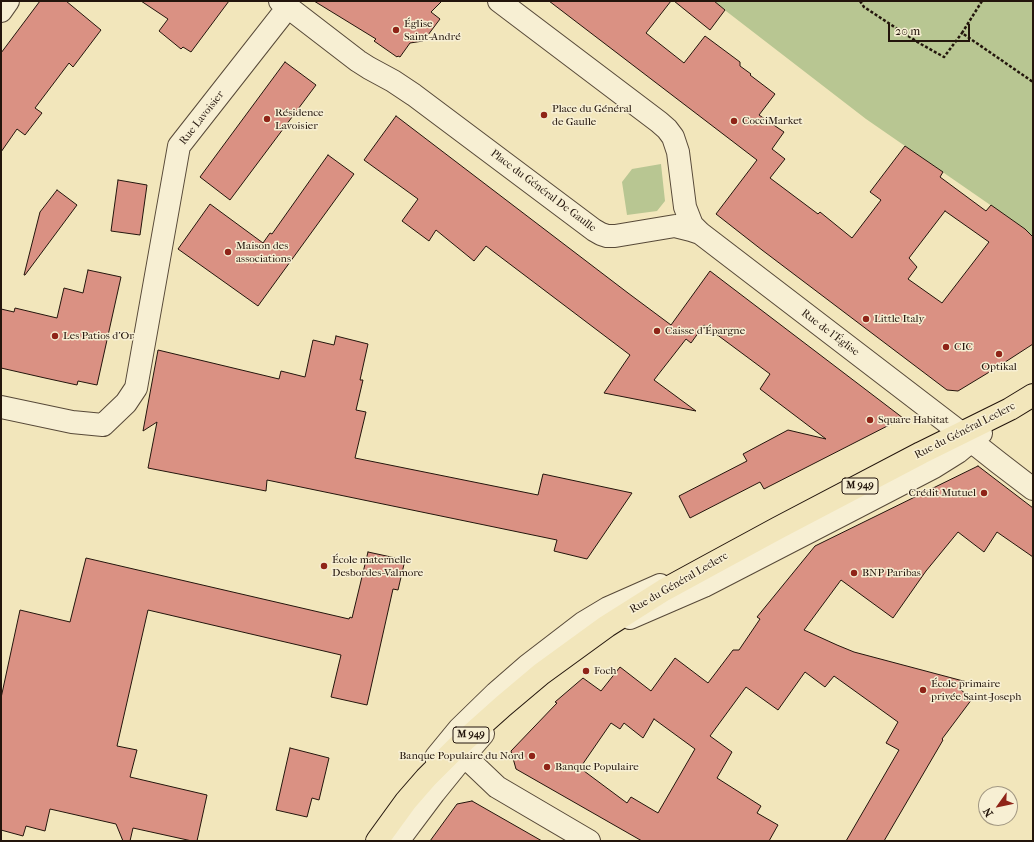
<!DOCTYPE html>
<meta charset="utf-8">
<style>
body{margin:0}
#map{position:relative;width:1034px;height:842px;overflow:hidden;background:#f2e6bb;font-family:"IM FELL French Canon",serif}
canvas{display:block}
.frame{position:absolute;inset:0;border:2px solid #23150c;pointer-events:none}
.north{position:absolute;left:978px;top:786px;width:40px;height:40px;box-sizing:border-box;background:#f7efd3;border:1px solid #a29883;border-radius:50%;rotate:237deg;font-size:11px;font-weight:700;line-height:16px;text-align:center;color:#23150c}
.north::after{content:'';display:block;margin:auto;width:14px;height:18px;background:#8f2418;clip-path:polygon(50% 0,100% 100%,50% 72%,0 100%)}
.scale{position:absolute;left:888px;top:24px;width:82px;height:18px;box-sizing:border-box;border:2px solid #23150c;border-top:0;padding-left:5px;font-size:12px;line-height:14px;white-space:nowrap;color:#23150c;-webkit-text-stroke:3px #f7efd3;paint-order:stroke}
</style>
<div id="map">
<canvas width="1034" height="842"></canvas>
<div class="frame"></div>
<div class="north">N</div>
<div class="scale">20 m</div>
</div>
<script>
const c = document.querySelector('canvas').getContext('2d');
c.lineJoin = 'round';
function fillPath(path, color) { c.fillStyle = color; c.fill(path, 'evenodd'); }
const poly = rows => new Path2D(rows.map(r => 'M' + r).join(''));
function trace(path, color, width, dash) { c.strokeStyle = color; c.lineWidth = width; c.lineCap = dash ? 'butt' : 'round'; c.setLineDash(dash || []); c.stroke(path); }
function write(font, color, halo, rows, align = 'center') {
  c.font = font + ' "IM FELL French Canon",serif'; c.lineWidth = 3; c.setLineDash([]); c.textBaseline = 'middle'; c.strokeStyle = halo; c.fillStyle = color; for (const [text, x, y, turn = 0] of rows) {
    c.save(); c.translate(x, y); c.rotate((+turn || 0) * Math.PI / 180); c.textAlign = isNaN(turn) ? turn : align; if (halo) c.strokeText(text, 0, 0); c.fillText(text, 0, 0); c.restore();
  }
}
const green = poly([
 [713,1,1033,1,1033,237,1025,229,866,119],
 [661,164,665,201,657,211,627,215,622,182,632,169]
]);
const building = poly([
 [40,1,66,1,101,30,73,67,69,63,35,108,42,113,25,135,17,129,1,152,1,53,40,1],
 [141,1,229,1,191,52,183,47,181,49,159,31,168,19,141,1],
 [314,1,442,1,431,12,440,19,428,35,423,41,410,43,400,57,398,56,397,57,374,41,376,39,314,1],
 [549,1,671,1,646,33,684,63,705,36,740,62,740,66,751,74,750,75,775,94,759,115,784,132,772,149,785,159,770,178,818,214,820,212,852,238,881,200,870,192,905,146,943,172,940,177,986,211,991,205,1025,229,1033,237,1033,344,996,368,958,391,947,390,762,250,716,214,757,160,549,1],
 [945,211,989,242,942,303,908,279,917,267,909,258,945,211],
 [674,1,714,1,725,10,710,30,674,1],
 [285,62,316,85,230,200,200,177,285,62],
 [396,116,628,293,671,325,710,271,903,418,764,489,760,482,690,518,679,496,747,461,743,454,788,430,826,439,760,389,770,374,704,325,691,343,686,339,654,380,696,411,604,393,630,355,486,246,474,261,436,230,429,241,402,221,418,199,364,160,396,116],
 [328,155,354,174,258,306,178,249,210,204,263,243,270,233,272,234,328,155],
 [118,180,147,185,140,235,111,231,118,180],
 [57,190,77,205,25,275,24,275,40,212,57,190],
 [88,270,121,277,97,385,78,381,77,385,45,378,1,368,1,309,14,312,15,308,57,318,64,288,83,293,88,270],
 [336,336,368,344,360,380,363,380,356,410,366,412,355,458,538,495,543,474,632,493,587,559,554,551,557,540,267,480,266,491,148,468,157,422,143,431,158,350,279,379,281,371,305,377,313,340,334,345,336,336],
 [978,466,1033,508,1033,557,997,532,984,552,958,532,926,571,893,618,841,580,804,630,837,645,854,652,967,682,961,690,972,699,942,739,943,740,884,841,846,841,899,750,886,743,898,722,834,676,825,687,805,672,778,710,746,687,710,736,732,752,717,778,761,806,757,813,778,825,769,841,642,841,516,769,511,751,557,703,555,702,583,678,601,691,620,667,651,691,675,658,708,683,733,650,739,650,760,619,757,617,815,546,978,466],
 [654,719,695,749,658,813,631,797,627,803,580,768,611,723,620,729,624,723,643,738,654,719],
 [368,552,405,560,398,590,393,589,367,705,331,697,341,655,148,610,117,746,137,750,130,777,207,795,197,841,192,841,133,828,130,841,123,841,116,824,50,809,45,831,26,826,23,836,1,830,1,698,20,610,70,622,86,558,349,619,350,617,352,618,368,552],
 [290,748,329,758,319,800,312,798,307,817,276,810,290,748],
 [472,801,542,841,430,841,457,804,472,801]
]);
const path = poly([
 [860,1,864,7,919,43,944,57,962,33],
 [982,1,962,33,1033,82]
]);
const minor = poly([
 [280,1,358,61,369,68,393,81,414,95,594,230,601,234,607,236,615,236,675,226,691,230,700,233],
 [499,1,659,122,667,129,673,137,678,152,685,207,692,225,700,233,961,433,999,463,1033,489],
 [1,11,8,1],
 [1,407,72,422,103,425,126,403,136,388,179,146,288,7],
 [630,618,704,586,857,507,934,467,958,452,981,433],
 [456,748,497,787,589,841],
 [436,757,459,729,496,693,527,666,583,623,608,608,660,585],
 [398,841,434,793,464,756,483,734]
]);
const major = poly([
 [377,841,406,801,426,778,456,748,503,706,541,674,607,626,664,590,708,566,778,528,921,453,1010,409,1033,395]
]);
const markers = [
 [396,30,4,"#8f2418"],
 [544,115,4,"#8f2418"],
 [267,119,4,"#8f2418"],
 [734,121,4,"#8f2418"],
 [228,252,4,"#8f2418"],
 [866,319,4,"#8f2418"],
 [657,331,4,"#8f2418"],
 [55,336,4,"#8f2418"],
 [946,347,4,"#8f2418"],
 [999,354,4,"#8f2418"],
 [870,420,4,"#8f2418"],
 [984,493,4,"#8f2418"],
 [324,566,4,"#8f2418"],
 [854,573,4,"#8f2418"],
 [586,671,4,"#8f2418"],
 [923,690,4,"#8f2418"],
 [532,756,4,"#8f2418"],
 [547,767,4,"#8f2418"]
];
const shields = [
 [860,486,36],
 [471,735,36]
];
const shieldNames = [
 ["M 949",860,486],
 ["M 949",471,735]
];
const poiNames = [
 ["Église",404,24],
 ["Saint-André",404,37],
 ["Place du Général",552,109],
 ["de Gaulle",552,122],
 ["Résidence",275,113],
 ["Lavoisier",275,126],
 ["CocciMarket",742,121],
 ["Maison des",236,246],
 ["associations",236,259],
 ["Little Italy",874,319],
 ["Caisse d'Épargne",665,331],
 ["Les Patios d'Or",63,336],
 ["CIC",954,347],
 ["Optikal",999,367,"center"],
 ["Square Habitat",878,420],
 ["Crédit Mutuel",976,493,"right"],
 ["École maternelle",332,560],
 ["Desbordes-Valmore",332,573],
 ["BNP Paribas",862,573],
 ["Foch",594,671],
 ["École primaire",931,684],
 ["privée Saint-Joseph",931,697],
 ["Banque Populaire du Nord",524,756,"right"],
 ["Banque Populaire",555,767]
];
const streetNames = [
 ["Rue Lavoisier",202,118,-52],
 ["Place du Général De Gaulle",543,191,37],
 ["Rue de l'Église",830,333,37],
 ["Rue du Général Leclerc",965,431,-27],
 ["Rue du Général Leclerc",679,583,-30]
];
fillPath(green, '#b8c692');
fillPath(building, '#da9183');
trace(building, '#23150c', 1);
trace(minor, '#574938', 24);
trace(major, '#23150c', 24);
trace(path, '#23150c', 2.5, [3, 2]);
trace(minor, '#f7efd3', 22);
trace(major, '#f2e6bb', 22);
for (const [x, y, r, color] of markers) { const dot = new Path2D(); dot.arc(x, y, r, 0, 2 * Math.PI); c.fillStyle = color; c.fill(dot); trace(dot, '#f7efd3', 1.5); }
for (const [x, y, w] of shields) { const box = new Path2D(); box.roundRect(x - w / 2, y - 8, w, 16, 3); c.fillStyle = '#f7efd3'; c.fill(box); trace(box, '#23150c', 1); }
write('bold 10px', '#23150c', null, shieldNames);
write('11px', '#23150c', '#f7efd3', poiNames, 'left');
write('11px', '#23150c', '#f7efd3', streetNames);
</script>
